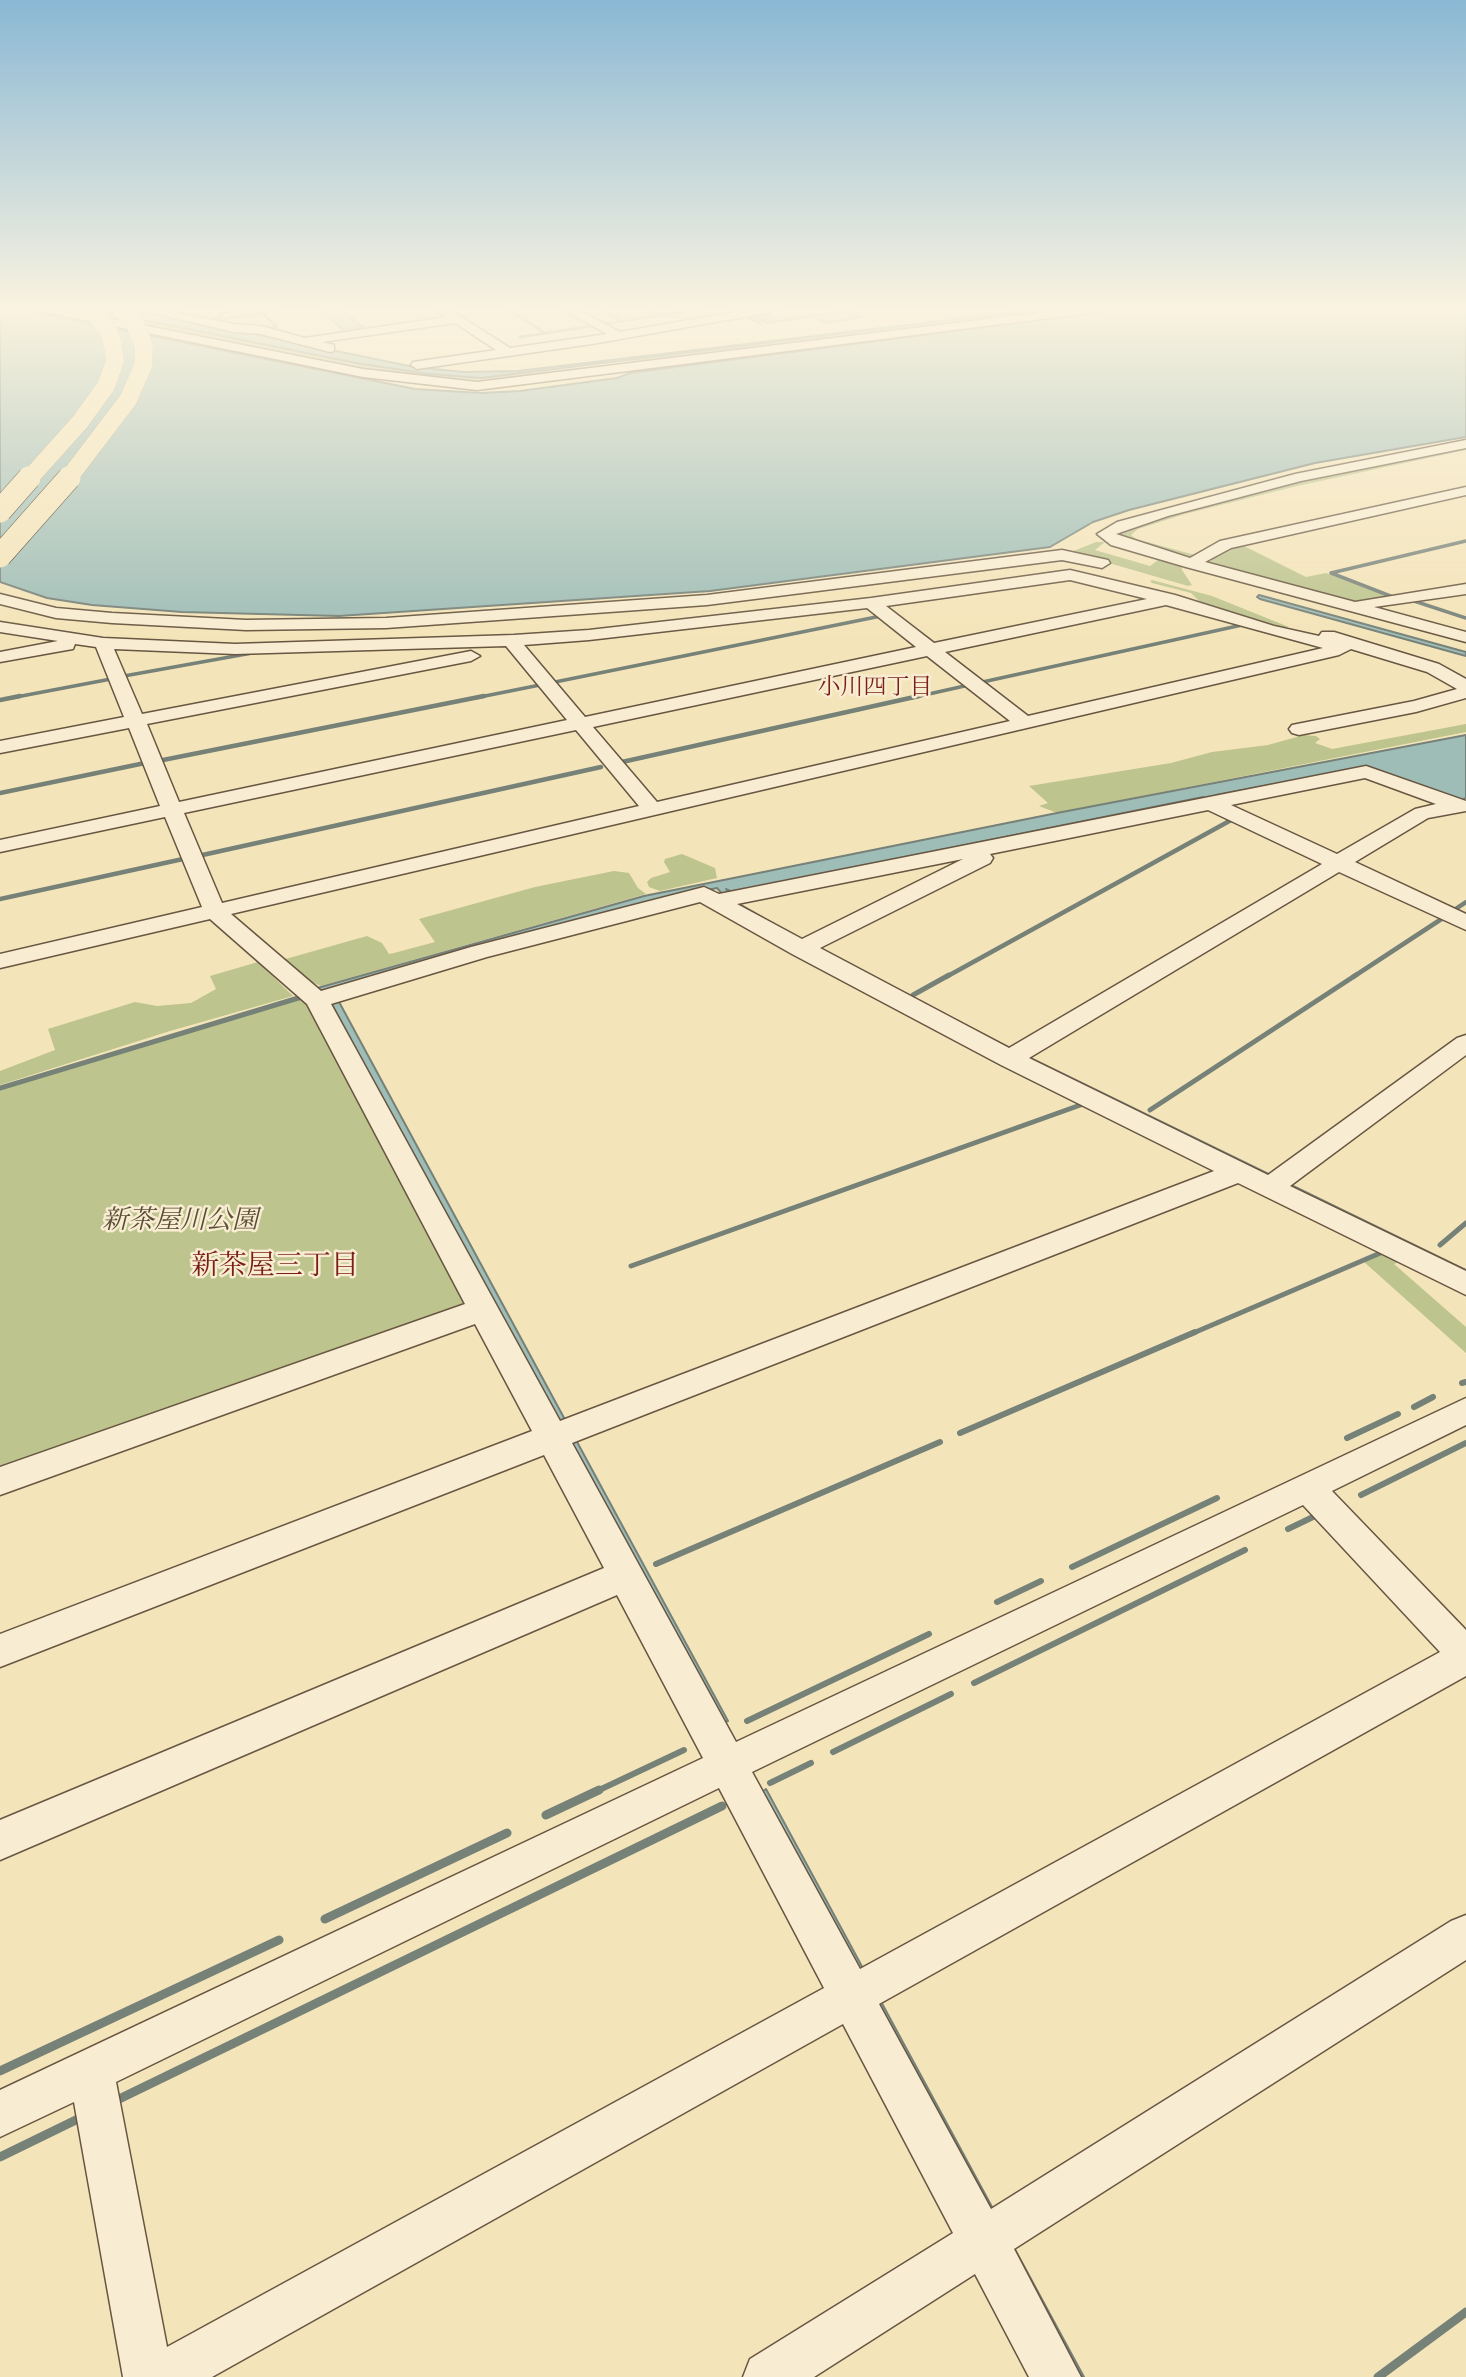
<!DOCTYPE html>
<meta charset="utf-8">
<style>
body{margin:0}
canvas{display:block;background:#f4e4b9}
</style>
<canvas width="1466" height="2377"></canvas>
<script>
const c = document.querySelector('canvas').getContext('2d');
c.lineJoin = 'round';
function fillPath(path, color) { c.fillStyle = color; c.fill(path, 'evenodd'); }
const poly = rows => new Path2D(rows.map(r => 'M' + r).join(''));
function trace(path, color, width, dash) { c.strokeStyle = color; c.lineWidth = width; c.lineCap = dash ? 'butt' : 'round'; c.setLineDash(dash || []); c.stroke(path); }
function write(font, color, halo, rows, align = 'center') {
  c.font = font + ' "EB Garamond","Noto Serif JP",serif'; c.lineWidth = 5; c.setLineDash([]); c.textBaseline = 'middle'; c.strokeStyle = halo; c.fillStyle = color; for (const [text, x, y, turn = 0] of rows) {
    c.save(); c.translate(x, y); c.rotate((+turn || 0) * Math.PI / 180); c.textAlign = isNaN(turn) ? turn : align; if (halo) c.strokeText(text, 0, 0); c.fillText(text, 0, 0); c.restore();
  }
}
const green = poly([
 [1042,309,1085,309,695,356,634,362,625,360],
 [94,310,361,364,430,374,491,377,622,363,486,385,420,380,221,344,88,312],
 [1466,447,1466,450,1297,486,1185,514,1138,529,1131,535,1136,539,1195,555,1192,557,1117,537,1116,533,1123,528,1304,479],
 [1096,542,1105,542,1095,550,1150,566,1162,557,1181,562,1182,570,1192,585,1188,586,1071,552],
 [1244,546,1306,577,1326,573,1394,599,1357,602,1334,600,1207,564,1223,551],
 [1152,580,1212,596,1289,627,1276,628,1278,626,1200,602,1191,593,1152,583,1150,581],
 [1466,724,1466,732,1057,813,1039,806,1048,803,1029,786,1171,763,1212,752,1268,745,1304,735,1316,736,1320,739,1315,743,1332,749],
 [682,854,715,868,717,878,660,891,649,887,647,882,651,878,670,872,664,862,665,859],
 [614,871,629,873,638,888,646,894,321,986,306,980,282,960,367,936,382,943,389,954,394,953,435,942,419,919,535,887],
 [258,962,293,996,170,1031,0,1085,0,1071,55,1050,48,1029,135,1002,157,1006,191,1003,216,989,210,976],
 [301,999,311,1007,464,1304,0,1471,0,1090],
 [1390,1251,1406,1259,1394,1264,1466,1327,1466,1353,1364,1262]
]);
const water = poly([
 [0,309,18,309,415,389,481,393,520,391,617,378,630,373,1125,309,1466,309,1466,437,1315,463,1129,510,1093,522,1050,547,710,591,339,616,182,612,92,605,47,598,0,582,0,309],
 [88,309,133,309,414,367,464,372,518,371,1042,309,481,378,430,374,361,364,88,309],
 [318,309,340,309,368,331,348,334,318,309],
 [859,309,849,311,860,317,825,323,813,316,767,323,754,316,764,313,778,321,859,309],
 [1259,595,1466,652,1466,656,1260,599,1257,597,1259,595],
 [1466,735,1466,798,1459,801,1365,767,1216,795,1223,802,1466,919,1203,797,732,892,726,889,736,902,814,947,1014,1050,1466,1270,1466,1277,1011,1054,732,905,717,888,646,903,338,1000,728,1721,719,1724,330,1001,314,989,644,896,1057,813,1466,735],
 [766,1789,1084,2377,1070,2377,758,1795,766,1789]
]);
const streamFar5 = poly([
 [600,309,622,321],
 [648,309,660,315],
 [732,309,743,314],
 [510,310,545,333],
 [260,311,277,327,264,329],
 [747,317,760,323],
 [206,319,227,316],
 [604,324,700,309],
 [520,337,592,326]
]);
const streamFar4 = poly([
 [1393,597,1331,573,1466,541],
 [1411,600,1466,618],
 [124,676,252,653],
 [555,682,881,616],
 [978,683,1242,625],
 [11,698,111,679],
 [475,698,540,685],
 [911,698,969,685]
]);
const streamFar3 = poly([
 [0,700,20,696],
 [158,761,484,696],
 [622,762,919,696],
 [0,793,145,763],
 [198,856,601,767],
 [0,899,183,859],
 [1451,912,1466,902],
 [946,977,1233,819],
 [1353,977,1443,918]
]);
const streamFar2 = poly([
 [913,995,949,975],
 [0,1088,305,996],
 [1150,1110,1356,975],
 [1440,1245,1466,1223],
 [631,1266,1086,1103],
 [1191,1334,1385,1251]
]);
const streamFar1 = poly([
 [1462,1383,1466,1382],
 [1414,1407,1433,1397],
 [960,1433,1195,1332],
 [1347,1438,1398,1414],
 [1361,1495,1466,1443],
 [1288,1529,1313,1517],
 [656,1564,940,1442],
 [1072,1567,1217,1498],
 [997,1602,1041,1581],
 [974,1683,1245,1550],
 [747,1721,929,1634],
 [833,1752,951,1694],
 [770,1783,811,1763],
 [595,1792,684,1750]
]);
const stream = poly([
 [546,1815,599,1790],
 [325,1919,507,1833],
 [0,2071,279,1940],
 [115,2101,722,1806],
 [0,2157,82,2117],
 [1378,2377,1466,2312]
]);
const minor = poly([
 [39,309,62,309,363,369,477,382,1069,309,1103,309,1097,312,477,390,363,377,45,312,39,309],
 [136,309,159,309,234,324,261,326,305,338,446,317,435,309,449,309,510,348,607,334,562,309,577,309,620,332,752,309,778,309,772,312,592,344,417,369,411,365,413,362,496,350,455,323,322,342,334,345,334,351,330,352,261,334,234,332,136,309],
 [244,309,275,309,269,312,225,318,219,315,244,309],
 [1466,440,1466,448,1301,481,1168,516,1116,534,1190,558,1220,541,1466,487,1466,495,1231,548,1205,562,1355,602,1466,584,1466,594,1374,607,1466,632,1466,642,1186,567,1111,545,1097,534,1117,522,1295,474,1466,440],
 [1062,550,1108,560,1110,563,1102,568,1062,560,707,605,386,628,246,630,112,623,56,618,0,604,0,594,56,608,112,613,246,620,386,618,707,595,1062,550],
 [1070,570,1175,595,1274,626,1319,636,1322,632,1334,632,1439,664,1466,679,1466,698,1416,712,1299,735,1292,733,1289,729,1292,725,1414,701,1457,689,1427,672,1351,649,1339,655,231,914,321,991,471,947,704,887,719,894,1366,766,1466,801,1466,811,1428,818,1355,862,1466,914,1466,930,1339,872,1029,1058,1268,1175,1457,1038,1466,1035,1466,1055,1290,1186,1466,1271,1466,1295,1238,1183,572,1443,736,1742,1466,1398,1466,1425,1332,1491,1466,1630,1466,1676,879,2004,991,2209,1451,1921,1466,1915,1466,1960,1014,2249,1081,2377,1029,2377,975,2274,814,2377,743,2377,750,2359,953,2233,843,2024,212,2377,123,2377,74,2102,0,2137,0,2090,703,1758,617,1595,0,1860,0,1820,604,1568,544,1455,0,1667,0,1634,532,1431,475,1324,0,1495,0,1467,465,1304,307,1004,210,919,0,968,0,954,202,907,165,817,0,852,0,840,160,806,129,728,0,753,0,741,124,717,96,647,75,644,73,649,67,650,0,662,0,652,58,641,0,632,0,622,103,638,235,644,514,635,589,630,871,598,1070,570],
 [1070,580,1147,599,934,643,886,606,1070,580],
 [1166,605,1323,648,1028,716,945,652,1166,605],
 [867,608,916,647,585,717,524,645,589,640,867,608],
 [506,646,567,720,179,802,147,724,471,661,480,656,471,651,142,714,114,649,235,654,506,646],
 [927,656,1010,721,657,802,593,727,927,656],
 [576,730,639,806,222,903,184,813,576,730],
 [1365,778,1436,804,1415,809,1337,854,1231,805,1365,778],
 [1208,810,1322,864,1009,1048,820,948,990,863,993,858,990,854,1208,810],
 [963,859,802,939,737,904,963,859],
 [700,902,792,954,1001,1065,1214,1171,560,1421,331,1004,487,957,700,902],
 [1303,1505,1440,1652,860,1969,752,1772,1303,1505],
 [719,1788,824,1988,167,2347,116,2082,719,1788]
]);
const highwayBridgeFar1 = poly([
 [28,480,80,422,106,386,115,361,112,341,107,328,91,309],
 [67,480,128,400,143,366,144,346,135,324,122,309]
]);
const highwayBridge = poly([
 [0,511,29,478],
 [0,556,69,478]
]);
const farNeighbourhoodnames = [
 ["小川四丁目",875,688]
];
const parkNames = [
 ["新茶屋川公園",180,1221]
];
const neighbourhoodNames = [
 ["新茶屋三丁目",275,1266]
];
fillPath(green, '#bdc48e');
fillPath(water, '#9ebdb7');
trace(water, '#768178', 2);
trace(streamFar5, '#768178', 2.5);
trace(streamFar4, '#768178', 3.5);
trace(streamFar3, '#768178', 4.5);
trace(streamFar2, '#768178', 5);
trace(streamFar1, '#768178', 6);
trace(stream, '#768178', 9);
trace(minor, '#685642', 3);
fillPath(minor, '#f8edd2');
trace(highwayBridgeFar1, '#39271a', 18, []);
trace(highwayBridge, '#39271a', 24, []);
trace(highwayBridgeFar1, '#f4e4b9', 18);
trace(highwayBridge, '#f4e4b9', 23);
const sky = c.createLinearGradient(0, 0, 0, 642);
sky.addColorStop(0, '#8ab8d4');
sky.addColorStop(0.48, '#faf3e0');
sky.addColorStop(1, '#faf3e000');
c.fillStyle = sky;
c.fillRect(0, 0, 1466, 642);
write('23px', '#7a1f14', '#f8edd2', farNeighbourhoodnames);
write('italic 26px', '#5a4e37', '#f8edd2', parkNames);
write('28px', '#7a1f14', '#f8edd2', neighbourhoodNames);
</script>
